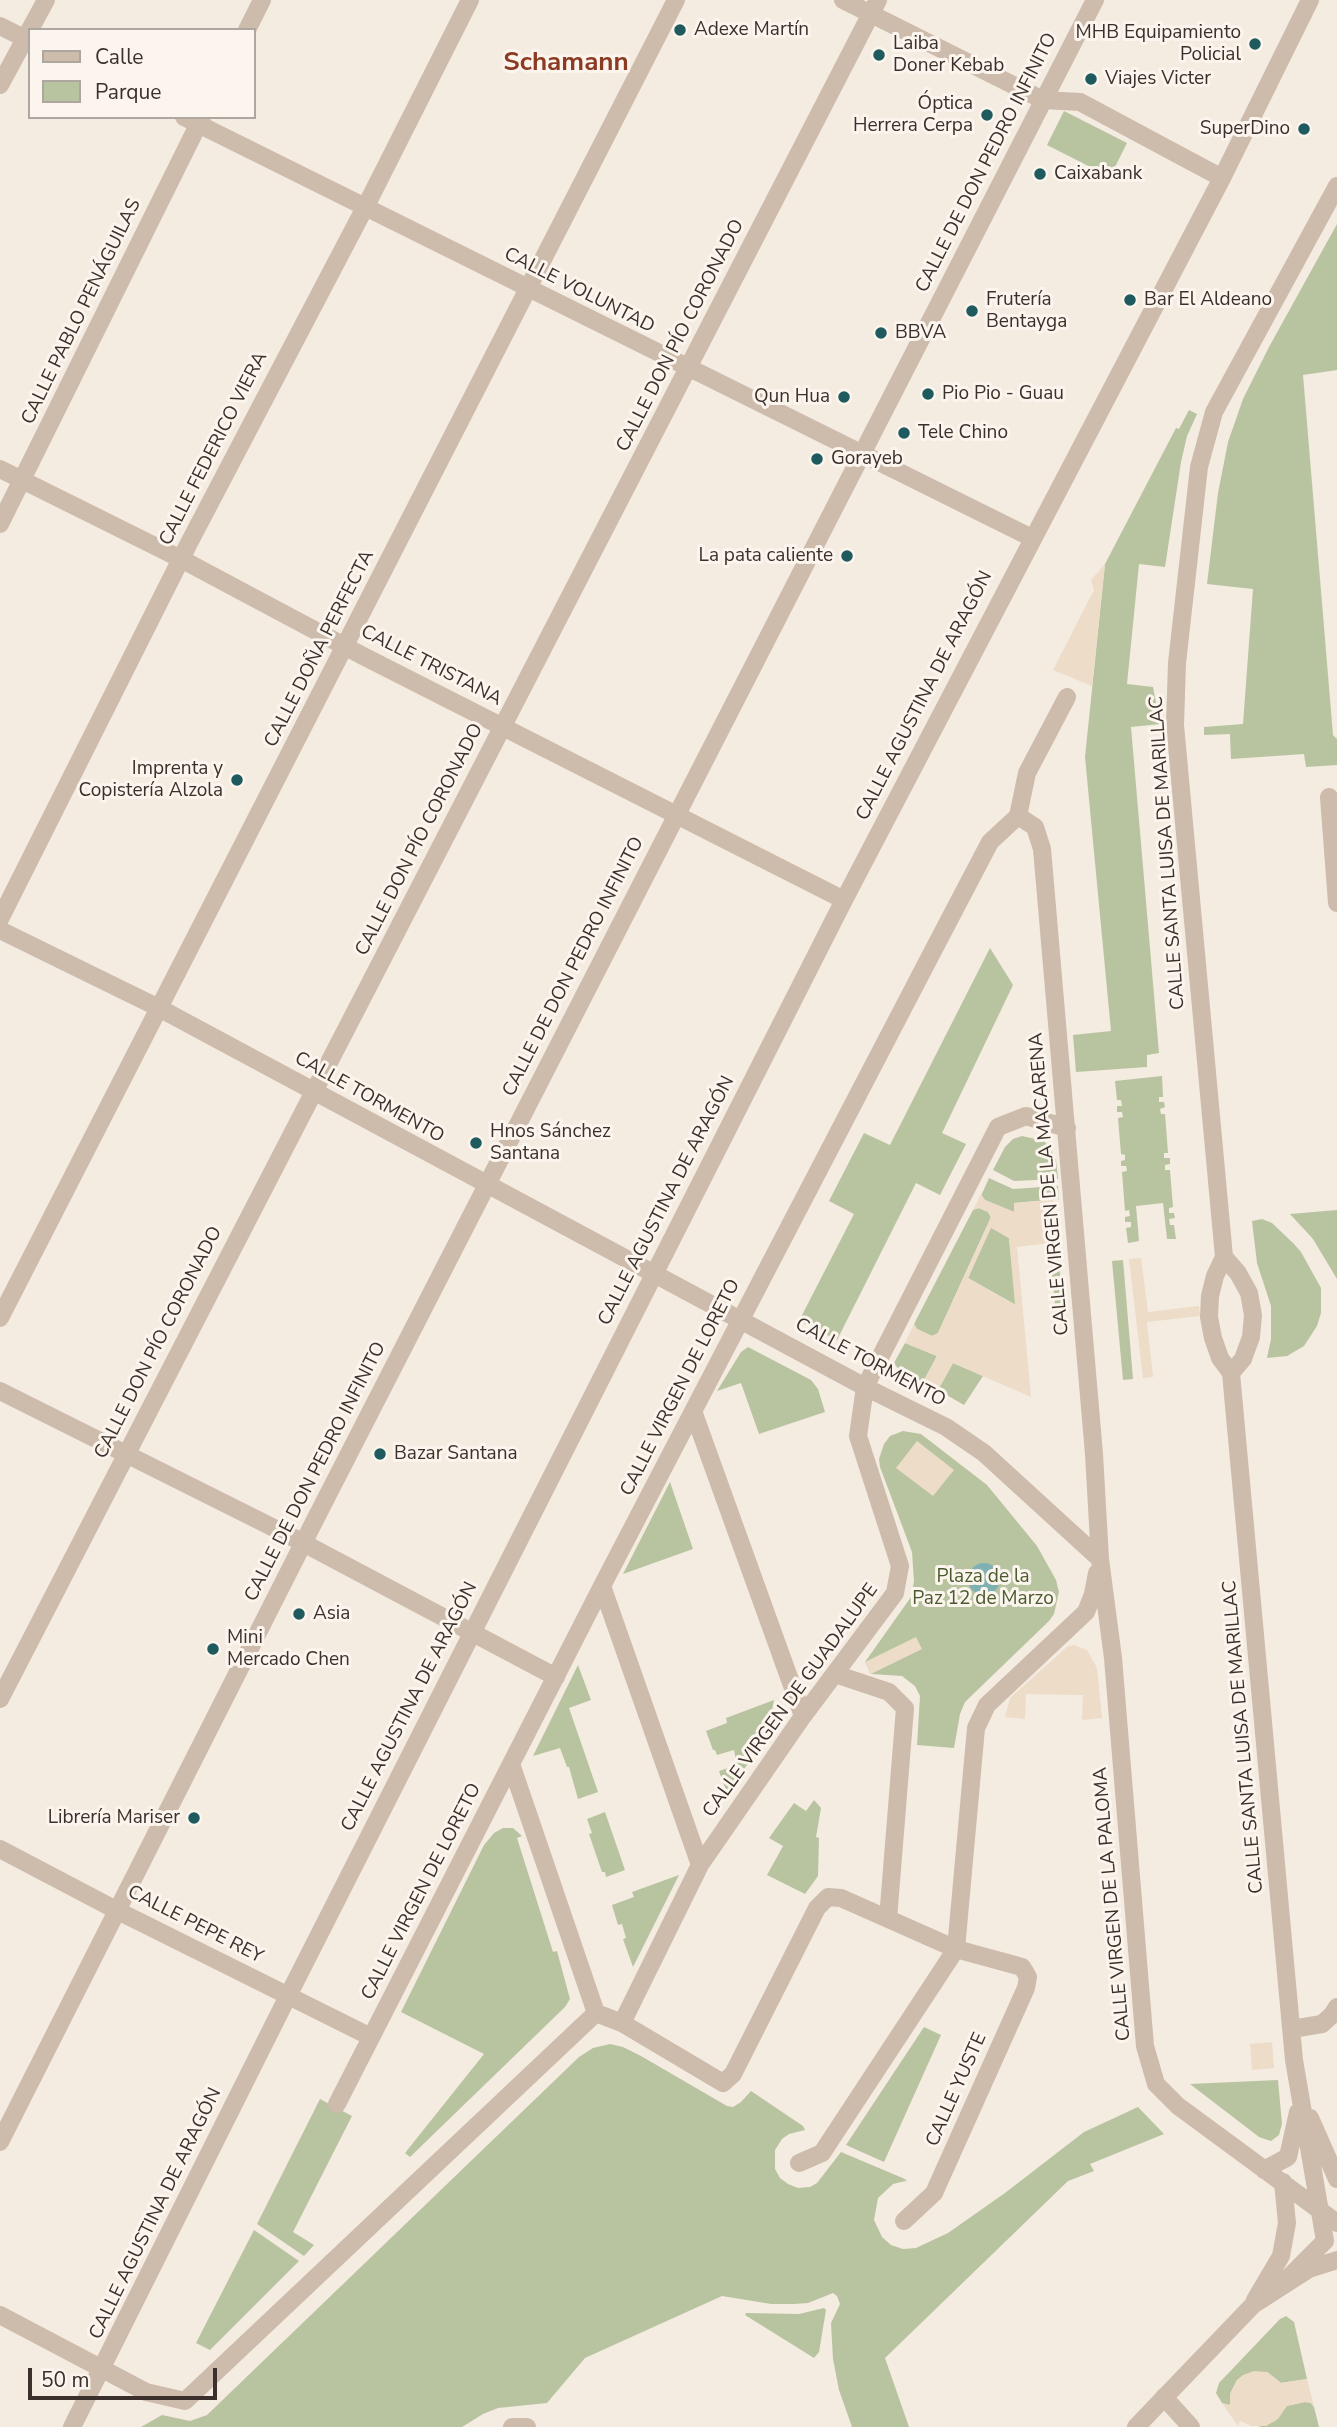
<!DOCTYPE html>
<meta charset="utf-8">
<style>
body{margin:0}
#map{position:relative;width:1337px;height:2427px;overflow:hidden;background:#f4ebe1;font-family:"Nunito Sans",sans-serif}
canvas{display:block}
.legend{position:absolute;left:28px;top:28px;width:228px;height:91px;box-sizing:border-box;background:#fbf5ee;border:2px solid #aea6a0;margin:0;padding:9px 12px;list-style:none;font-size:21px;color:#3b302b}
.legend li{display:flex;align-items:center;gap:14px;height:35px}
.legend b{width:35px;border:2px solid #aea6a0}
.scale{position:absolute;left:28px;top:2368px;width:189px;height:32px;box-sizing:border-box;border:4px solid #3b302b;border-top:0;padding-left:9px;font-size:21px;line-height:24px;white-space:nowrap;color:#3b302b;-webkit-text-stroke:5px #fbf5ee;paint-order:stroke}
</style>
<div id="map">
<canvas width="1337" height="2427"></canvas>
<ul class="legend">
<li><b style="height:9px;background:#cdbbac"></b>Calle</li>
<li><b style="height:19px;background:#b8c4a0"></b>Parque</li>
</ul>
<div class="scale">50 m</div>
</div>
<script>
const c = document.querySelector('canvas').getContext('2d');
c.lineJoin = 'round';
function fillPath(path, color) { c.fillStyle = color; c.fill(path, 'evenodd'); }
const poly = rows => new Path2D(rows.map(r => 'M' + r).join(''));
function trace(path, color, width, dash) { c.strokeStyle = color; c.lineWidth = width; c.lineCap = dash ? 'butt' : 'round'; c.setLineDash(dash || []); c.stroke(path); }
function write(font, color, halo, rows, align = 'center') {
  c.font = font + ' "Nunito Sans",sans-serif'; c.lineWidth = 6; c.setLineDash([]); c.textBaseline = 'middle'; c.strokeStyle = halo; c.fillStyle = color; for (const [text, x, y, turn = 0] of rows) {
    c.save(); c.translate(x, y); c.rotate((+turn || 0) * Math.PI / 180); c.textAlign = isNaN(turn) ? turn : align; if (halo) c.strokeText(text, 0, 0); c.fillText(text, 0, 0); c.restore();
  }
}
const green = poly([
 [1064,111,1127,143,1110,177,1047,145],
 [1337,224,1337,370,1303,375,1333,735,1337,739,1337,765,1306,767,1304,754,1231,759,1230,734,1204,735,1204,727,1243,724,1253,589,1207,584,1218,493,1228,442,1243,399,1269,347],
 [1189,410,1197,414,1187,436,1181,462,1165,567,1139,564,1127,684,1153,687,1160,724,1131,727,1159,1053,1147,1055,1147,1067,1076,1072,1073,1035,1111,1031,1085,757,1105,564,1176,428,1179,429],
 [990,948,1013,985,942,1133,966,1144,940,1195,916,1183,837,1340,799,1321,854,1214,829,1201,864,1133,890,1145],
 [1162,1076,1163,1097,1159,1097,1159,1102,1164,1102,1165,1107,1160,1109,1161,1114,1165,1114,1168,1153,1164,1153,1164,1158,1170,1158,1170,1164,1165,1165,1165,1170,1170,1170,1173,1207,1169,1208,1169,1213,1174,1213,1175,1218,1169,1219,1170,1225,1174,1225,1176,1239,1167,1239,1163,1203,1136,1206,1139,1241,1128,1243,1126,1228,1131,1227,1131,1222,1125,1222,1125,1217,1130,1216,1129,1210,1125,1211,1122,1172,1127,1171,1126,1166,1121,1166,1121,1161,1125,1160,1125,1155,1121,1154,1118,1118,1123,1117,1122,1112,1117,1112,1117,1106,1122,1106,1121,1100,1117,1100,1115,1081],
 [1022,1136,1044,1141,1050,1148,1056,1160,1058,1179,1014,1181,993,1170,1005,1147,1013,1139],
 [989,1178,1013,1189,1058,1186,1059,1199,1014,1203,1014,1212,985,1200,981,1196],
 [979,1208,988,1212,991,1217,938,1333,932,1336,917,1329,914,1324,973,1210],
 [1337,1210,1337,1279,1313,1239,1290,1214],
 [1262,1219,1272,1223,1293,1243,1301,1252,1321,1288,1321,1313,1317,1326,1304,1346,1287,1356,1267,1358,1271,1339,1271,1306,1257,1263,1252,1221],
 [991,1227,1009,1238,1016,1305,968,1278],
 [1057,1242,1064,1315,1056,1316,1049,1243],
 [1123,1260,1133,1379,1123,1380,1112,1261],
 [905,1343,937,1356,923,1382,899,1370,894,1363],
 [748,1347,811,1380,818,1389,825,1412,759,1434,741,1383,717,1391,741,1352],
 [953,1363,983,1376,964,1405,938,1390],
 [903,1431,921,1434,987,1485,1037,1546,1056,1580,1059,1592,1054,1614,1049,1621,965,1702,960,1714,954,1748,917,1745,920,1696,915,1686,902,1676,871,1674,865,1662,911,1597,914,1581,912,1552,880,1467,879,1459,884,1444,890,1436],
 [670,1482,693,1549,623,1574],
 [578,1665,591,1700,569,1708,598,1792,578,1799,569,1767,567,1767,560,1748,533,1756],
 [774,1700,770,1720,750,1745,757,1751,727,1793,719,1771,737,1765,734,1750,717,1755,715,1750,713,1750,706,1731,727,1723,726,1718],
 [814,1800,821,1808,816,1837,819,1838,818,1876,805,1894,767,1875,783,1846,769,1838,794,1803,806,1811],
 [605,1812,625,1870,606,1877,605,1872,602,1872,589,1834,592,1833,587,1819],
 [503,1828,513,1828,522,1836,517,1838,553,1952,557,1951,570,1999,565,2007,410,2157,405,2153,484,2054,401,2012,484,1845,494,1833],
 [679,1875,633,1967,623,1939,626,1938,622,1924,618,1925,612,1905,634,1897,632,1892],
 [924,2027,941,2035,884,2162,846,2145],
 [610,2044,623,2047,641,2056,727,2106,733,2107,741,2102,751,2091,803,2126,805,2130,789,2134,782,2139,775,2150,775,2169,780,2178,788,2184,798,2188,810,2187,817,2183,841,2152,905,2179,907,2182,905,2181,893,2184,878,2198,874,2220,882,2237,891,2245,903,2249,916,2248,948,2233,1005,2193,1084,2132,1138,2107,1164,2134,1090,2164,1094,2171,1068,2181,885,2358,909,2427,852,2427,839,2390,833,2359,831,2323,840,2304,837,2296,833,2293,808,2303,794,2304,771,2304,722,2296,585,2358,547,2403,498,2408,483,2414,462,2427,141,2427,162,2415,190,2421,207,2415,579,2057,593,2048],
 [1278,2080,1282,2124,1279,2135,1271,2141,1259,2137,1190,2084],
 [320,2099,352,2116,293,2232,314,2245,304,2256,257,2224],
 [254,2230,299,2261,210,2350,196,2343],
 [824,2308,826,2310,819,2352,814,2358,745,2315,746,2313,799,2314],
 [1286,2316,1294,2322,1307,2379,1281,2383,1267,2372,1237,2380,1230,2394,1230,2404,1228,2406,1222,2403,1216,2393,1219,2383,1280,2319],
 [1305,2402,1311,2403,1314,2407,1319,2427,1258,2427,1275,2421,1285,2406]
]);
const plaza = poly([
 [1105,564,1092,686,1053,670,1094,590,1091,580],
 [981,1194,985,1200,1014,1212,1014,1203,1053,1200,1057,1242,1017,1247,1031,1397,953,1363,938,1390,923,1382,937,1356,905,1343,914,1324,917,1329,932,1336,938,1333,991,1218,988,1212,979,1208,973,1210],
 [991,1228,1009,1238,1015,1305,968,1278],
 [1141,1258,1148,1312,1199,1306,1200,1316,1147,1322,1153,1377,1143,1378,1129,1259],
 [917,1441,954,1470,933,1496,896,1468],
 [916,1637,922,1649,871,1674,865,1662],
 [1074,1645,1087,1650,1097,1668,1102,1718,1082,1720,1083,1695,1026,1694,1025,1719,1005,1717,1010,1698,1067,1647],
 [1272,2042,1274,2068,1252,2070,1250,2044],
 [1254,2371,1267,2372,1281,2383,1307,2379,1314,2407,1311,2403,1305,2402,1287,2406,1278,2419,1266,2426,1252,2426,1240,2421,1238,2426,1222,2403,1230,2405,1230,2394,1237,2380,1243,2375]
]);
const water = poly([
 '968 1579a16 16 0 1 1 32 0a16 16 0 1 1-32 0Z'
]);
const minor = poly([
 [0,26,30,41],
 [247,30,262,0],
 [0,85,46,0],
 [1043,100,1080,102,1222,178],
 [184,117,1032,538],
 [0,469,181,559,363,656,844,900],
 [0,524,202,117],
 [1329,797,1337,903],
 [1018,816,1035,827,1042,849,1094,1454,1100,1559,1113,1658,1145,2046,1156,2084,1178,2106,1337,2223],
 [0,919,189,543,371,196,470,0],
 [0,930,159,1008,865,1387,946,1427,984,1453,1100,1559],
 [1224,1257,1238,1273,1249,1293,1253,1315,1251,1337,1243,1359,1231,1373],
 [0,1318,676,0],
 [0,1391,292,1537,556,1677],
 [693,1411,803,1716],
 [602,1586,700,1865],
 [835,1674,889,1692,905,1708,888,1919],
 [0,1699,878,0],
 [511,1764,596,2013,622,2023,723,2083,733,2074,817,1908,828,1897,841,1898,956,1949,1022,1967,1028,1977,1026,1988,934,2193,904,2221],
 [0,1849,118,1911,371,2037],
 [622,2023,700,1865,803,1716,895,1593,900,1566,858,1436,865,1387,998,1127,1026,1116,1067,1128],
 [1292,2029,1322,2024,1332,2015,1337,2007],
 [337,2104,602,1586,935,947,990,842,1018,816,1027,773,1067,697],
 [1310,2118,1337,2179],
 [799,2163,822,2153,956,1949,976,1728,987,1705,1086,1612,1093,1594,1097,1573],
 [1264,2170,1288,2157,1298,2112],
 [1281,2285,1325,2241,1294,2060,1231,1373,1220,1358,1213,1338,1209,1317,1210,1296,1215,1276,1224,1257,1175,725,1177,663,1199,467,1214,412,1337,186],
 [1255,2300,1281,2256,1287,2223,1283,2182],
 [0,2315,146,2392,185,2401,596,2013],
 [1164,2397,1191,2427],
 [72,2427,288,1996,844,900,1222,178,1310,0],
 [512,2427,527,2427],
 [1136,2427,1253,2305,1309,2269,1337,2260]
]);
const tertiary = poly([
 [843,0,1043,100],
 [0,2142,318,1514,1095,0]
]);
const markers = [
 [680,30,7,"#1f5a5e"],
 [1255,44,7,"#1f5a5e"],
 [879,55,7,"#1f5a5e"],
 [1091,79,7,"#1f5a5e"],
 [987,115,7,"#1f5a5e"],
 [1304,129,7,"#1f5a5e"],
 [1040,174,7,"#1f5a5e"],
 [1130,300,7,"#1f5a5e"],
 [972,311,7,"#1f5a5e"],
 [881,333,7,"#1f5a5e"],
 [928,394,7,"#1f5a5e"],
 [844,397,7,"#1f5a5e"],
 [904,433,7,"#1f5a5e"],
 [817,459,7,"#1f5a5e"],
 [847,556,7,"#1f5a5e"],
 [237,780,7,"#1f5a5e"],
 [476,1143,7,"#1f5a5e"],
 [380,1454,7,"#1f5a5e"],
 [299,1614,7,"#1f5a5e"],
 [213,1649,7,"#1f5a5e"],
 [194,1818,7,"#1f5a5e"]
];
const poiNames = [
 ["Adexe Martín",694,30],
 ["MHB Equipamiento",1241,33,"right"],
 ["Policial",1241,55,"right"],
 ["Laiba",893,44],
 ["Doner Kebab",893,66],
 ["Viajes Victer",1105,79],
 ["Óptica",973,104,"right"],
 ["Herrera Cerpa",973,126,"right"],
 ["SuperDino",1290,129,"right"],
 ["Caixabank",1054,174],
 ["Frutería",986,300],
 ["Bentayga",986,322],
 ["Bar El Aldeano",1144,300],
 ["BBVA",895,333],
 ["Pio Pio - Guau",942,394],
 ["Qun Hua",830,397,"right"],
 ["Tele Chino",918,433],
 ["Gorayeb",831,459],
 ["La pata caliente",833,556,"right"],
 ["Imprenta y",223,769,"right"],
 ["Copistería Alzola",223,791,"right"],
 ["Hnos Sánchez",490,1132],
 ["Santana",490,1154],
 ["Bazar Santana",394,1454],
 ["Asia",313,1614],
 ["Mini",227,1638],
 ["Mercado Chen",227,1660],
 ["Librería Mariser",180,1818,"right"]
];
const streetNames = [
 ["CALLE DE DON PEDRO INFINITO",987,163,-63],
 ["CALLE VOLUNTAD",579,291,27],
 ["CALLE PABLO PENÁGUILAS",82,312,-64],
 ["CALLE DON PÍO CORONADO",681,336,-63],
 ["CALLE FEDERICO VIERA",214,449,-63],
 ["CALLE DOÑA PERFECTA",320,649,-63],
 ["CALLE TRISTANA",431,666,27],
 ["CALLE AGUSTINA DE ARAGÓN",925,696,-63],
 ["CALLE DON PÍO CORONADO",420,840,-63],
 ["CALLE SANTA LUISA DE MARILLAC",1168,853,-94],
 ["CALLE DE DON PEDRO INFINITO",574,967,-63],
 ["CALLE TORMENTO",369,1098,29],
 ["CALLE VIRGEN DE LA MACARENA",1050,1184,-95],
 ["CALLE AGUSTINA DE ARAGÓN",667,1201,-63],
 ["CALLE DON PÍO CORONADO",159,1343,-63],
 ["CALLE TORMENTO",870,1363,28],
 ["CALLE VIRGEN DE LORETO",681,1388,-63],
 ["CALLE DE DON PEDRO INFINITO",316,1472,-63],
 ["CALLE VIRGEN DE GUADALUPE",791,1701,-54],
 ["CALLE AGUSTINA DE ARAGÓN",410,1707,-63],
 ["CALLE SANTA LUISA DE MARILLAC",1244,1737,-95],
 ["CALLE VIRGEN DE LORETO",422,1892,-63],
 ["CALLE VIRGEN DE LA PALOMA",1113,1904,-95],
 ["CALLE PEPE REY",195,1925,27],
 ["CALLE YUSTE",957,2090,-66],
 ["CALLE AGUSTINA DE ARAGÓN",156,2214,-64]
];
const parkNames = [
 ["Plaza de la",983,1577],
 ["Paz 12 de Marzo",983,1599]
];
const districtNames = [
 ["Schamann",566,64]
];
fillPath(green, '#b8c4a0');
fillPath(plaza, '#ecdcc8');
fillPath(water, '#7fb0b2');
trace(minor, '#cdbbac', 18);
trace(tertiary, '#cdbbac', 18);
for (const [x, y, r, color] of markers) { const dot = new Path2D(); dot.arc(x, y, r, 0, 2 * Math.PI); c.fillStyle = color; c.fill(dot); trace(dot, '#fbf5ee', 2.5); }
write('19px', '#3b302b', '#fbf5ee', poiNames, 'left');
write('19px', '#3b302b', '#fbf5ee', streetNames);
write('19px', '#4a5a2e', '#fbf5ee', parkNames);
write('bold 26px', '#8c3b22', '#fbf5ee', districtNames);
</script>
